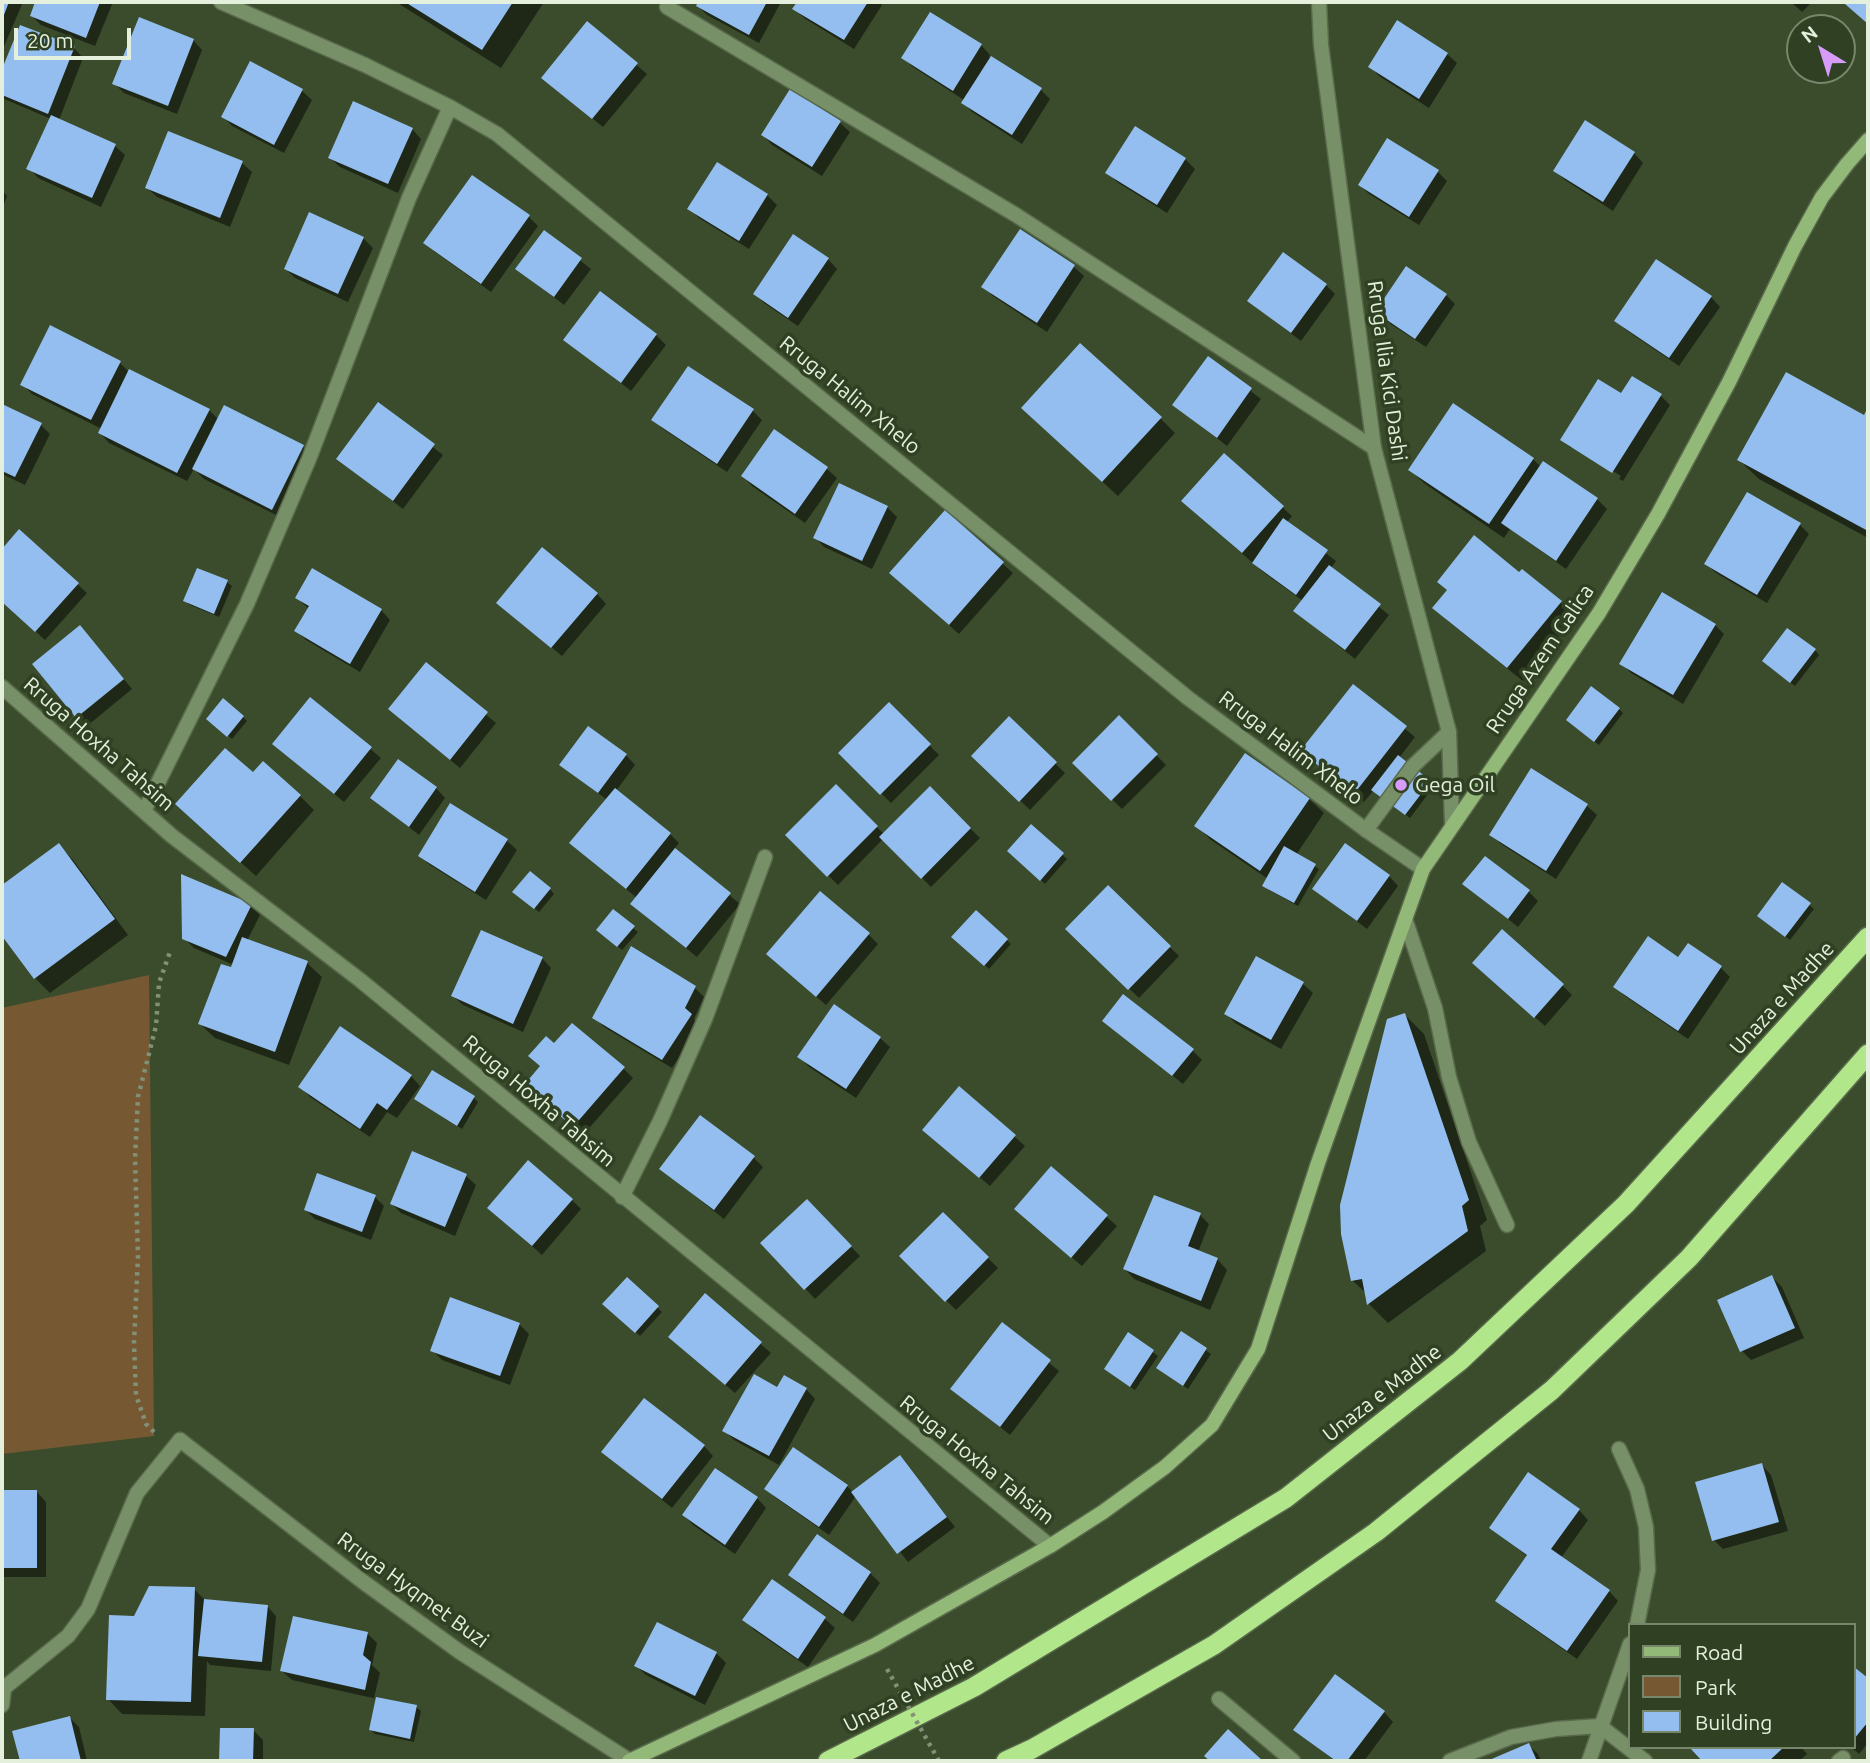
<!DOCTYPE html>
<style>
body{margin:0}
#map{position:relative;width:1870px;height:1763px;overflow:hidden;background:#3a4c2c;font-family:Ubuntu,sans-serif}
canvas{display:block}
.frame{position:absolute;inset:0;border:4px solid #e4efdc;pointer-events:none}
.legend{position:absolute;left:1628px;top:1623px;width:228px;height:126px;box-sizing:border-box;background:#2f4122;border:2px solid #77876c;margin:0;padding:9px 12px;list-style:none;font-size:21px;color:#e4efdc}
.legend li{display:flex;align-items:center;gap:14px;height:35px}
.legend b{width:35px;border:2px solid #77876c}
.north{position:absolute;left:1786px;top:14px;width:70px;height:70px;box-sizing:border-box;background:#2f4122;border:2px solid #77876c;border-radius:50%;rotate:322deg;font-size:19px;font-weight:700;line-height:28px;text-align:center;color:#e4efdc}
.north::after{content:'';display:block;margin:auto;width:24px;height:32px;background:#d79bf9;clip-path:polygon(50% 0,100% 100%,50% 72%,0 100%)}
.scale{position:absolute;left:14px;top:28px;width:117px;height:32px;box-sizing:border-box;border:4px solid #e4efdc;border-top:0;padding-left:9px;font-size:21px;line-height:24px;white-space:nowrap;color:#e4efdc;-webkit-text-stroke:5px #2f4122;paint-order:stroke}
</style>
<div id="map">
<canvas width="1870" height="1763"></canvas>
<div class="frame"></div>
<ul class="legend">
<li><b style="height:9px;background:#93b978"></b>Road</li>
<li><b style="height:19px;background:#765932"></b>Park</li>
<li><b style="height:19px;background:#94beef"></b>Building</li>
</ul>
<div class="north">N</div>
<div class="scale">20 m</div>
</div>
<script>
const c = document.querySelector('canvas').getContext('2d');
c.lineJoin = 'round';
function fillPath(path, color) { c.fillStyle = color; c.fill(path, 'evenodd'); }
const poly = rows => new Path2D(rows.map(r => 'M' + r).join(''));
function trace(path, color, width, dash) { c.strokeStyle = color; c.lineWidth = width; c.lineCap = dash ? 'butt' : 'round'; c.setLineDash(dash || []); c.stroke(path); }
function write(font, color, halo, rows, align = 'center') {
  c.font = font + ' Ubuntu,sans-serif'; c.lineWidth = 7; c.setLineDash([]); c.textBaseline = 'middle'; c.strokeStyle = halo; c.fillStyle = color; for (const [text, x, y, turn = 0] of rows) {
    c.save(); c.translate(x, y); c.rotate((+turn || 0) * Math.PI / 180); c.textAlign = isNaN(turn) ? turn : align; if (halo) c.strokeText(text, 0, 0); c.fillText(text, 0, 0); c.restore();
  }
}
const green = poly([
 [149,975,154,1436,2,1454,2,1008]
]);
const shadow = poly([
 [2,2,23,2,2,51],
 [37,2,113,2,95,46,41,25,32,16],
 [396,2,544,2,501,68],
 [700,2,781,2,759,43,707,15,698,6],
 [799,2,878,2,882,5,854,49,804,18,794,8],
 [1791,2,1812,2,1802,12],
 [588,23,647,74,603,127,553,87],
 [21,27,74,48,83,58,59,120,115,146,125,155,101,207,38,178,29,168,51,119,2,98,2,74],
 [193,40,202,50,177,114,124,93,114,83],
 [981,45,990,55,989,57,1041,90,1050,99,1022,144,972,112,963,102,964,100,913,67,903,58],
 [1447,54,1457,63,1429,108,1379,76,1370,66],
 [251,64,302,91,312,100,284,153,232,126,223,116],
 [791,92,840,123,850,132,822,176,772,145,763,135],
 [412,129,421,139,398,193,340,167,330,158],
 [1634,153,1643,163,1613,211,1565,180,1555,171],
 [1185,159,1195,169,1167,213,1117,182,1108,173],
 [242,163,252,172,230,227,157,197,147,188],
 [717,164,767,195,777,205,749,249,699,218,689,208],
 [1438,172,1447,181,1419,225,1369,194,1360,185],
 [2,190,7,196,2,210],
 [529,217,538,226,491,292,435,252,425,243],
 [1020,231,1074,267,1084,276,1047,332,993,296,983,286],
 [544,232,591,269,564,305,518,269],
 [363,238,373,248,348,302,295,278,286,269],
 [828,259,837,269,798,326,764,303,755,294],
 [1326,285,1335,294,1301,341,1249,301],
 [1446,295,1455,304,1426,347,1386,321,1377,312],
 [1711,297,1720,307,1679,366,1626,330,1617,321],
 [656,335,666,345,631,391,566,340],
 [1208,358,1261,399,1227,446,1174,405],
 [120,363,130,373,209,410,219,420,225,407,303,447,313,456,282,518,204,479,194,469,187,481,109,443,100,433,102,429,32,394,22,384],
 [1622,395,1661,396,1670,405,1623,481,1619,479,1621,476,1571,445,1571,448,1562,440],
 [379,405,443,455,403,509,338,459],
 [2,406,40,424,50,434,25,485,2,474],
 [753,411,762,420,727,472,663,429,653,420],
 [1868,411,1868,538,1759,479,1739,460,1865,417],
 [1160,418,1175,433,1118,496,1038,423],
 [775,432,827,469,837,478,805,523,752,486,743,476],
 [1533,459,1541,467,1544,464,1597,499,1607,509,1566,569,1510,529,1504,538,1425,484,1410,470],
 [887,507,897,517,872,569,824,547,815,537],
 [1282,507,1292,516,1286,523,1336,561,1331,568,1389,615,1355,659,1295,611,1303,601,1263,572,1193,510],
 [945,512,1013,573,959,634,901,583],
 [1800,525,1809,534,1767,603,1716,573,1706,564],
 [20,532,87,593,45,640,2,601,2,552],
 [198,570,227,582,232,586,219,617,190,605,185,601],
 [1519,574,1560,602,1575,616,1523,681,1449,622,1435,608,1448,591],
 [597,594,606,604,562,656,508,612],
 [297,598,381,610,390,620,360,672,306,640,296,631,309,609],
 [1715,625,1724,634,1683,704,1631,673,1621,663],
 [89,637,132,689,87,726,34,664],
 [1815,650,1819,655,1795,686,1768,666],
 [426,665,496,723,460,768,400,719],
 [1353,686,1415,737,1399,758,1434,786,1410,818,1374,790,1364,802,1302,751],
 [311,699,381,758,344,802,284,753],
 [889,705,939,755,891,803,841,753],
 [1619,709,1623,713,1599,745,1572,724],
 [243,717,247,721,232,739,212,723],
 [1119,718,1166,765,1122,809,1075,763],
 [1009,719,1065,773,1030,810,974,756],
 [626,755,635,765,616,791,670,834,679,843,674,849,740,904,697,957,642,913,637,898,581,852,607,800,562,765],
 [1532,771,1587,806,1597,815,1556,879,1501,844,1491,834],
 [836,787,884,834,930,789,980,838,931,887,883,839,838,885,787,835],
 [436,788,445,798,419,835,372,798],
 [300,796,314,810,256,876,192,819],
 [1309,799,1324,813,1296,855,1319,869,1298,906,1269,890,1265,885,1268,879,1211,840,1197,826],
 [451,806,507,841,517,850,486,900,430,865,420,856],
 [1031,827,1067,859,1045,884,1009,851],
 [59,845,73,860,128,935,50,993,35,978,2,933,2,887],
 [1389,876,1398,886,1367,929,1315,889],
 [1465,884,1528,891,1538,901,1518,927],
 [1782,884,1814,909,1790,940,1763,920],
 [1108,888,1179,956,1139,998,1068,929],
 [550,889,554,894,539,912,519,896],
 [251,905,260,915,247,941,307,963,322,977,289,1065,215,1038,200,1024,234,965,194,948,184,938],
 [976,912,1011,944,989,969,954,937],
 [633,928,638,932,622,950,603,934],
 [868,934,878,944,826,1005,778,964],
 [542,958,551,968,523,1032,463,1005,453,996],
 [1256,958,1303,984,1313,993,1281,1049,1235,1023,1226,1013],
 [1678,959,1721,968,1730,977,1688,1039,1625,996,1615,986],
 [1484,973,1562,985,1572,995,1545,1026],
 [695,988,704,997,694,1019,700,1025,672,1068,604,1027,594,1017],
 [1405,1015,1424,1034,1487,1220,1480,1226,1486,1251,1388,1323,1369,1304,1367,1294,1353,1281],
 [1104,1021,1192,1050,1202,1060,1183,1084],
 [880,1038,890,1047,856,1098,809,1067,800,1057],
 [555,1045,623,1068,633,1078,583,1135,536,1094,541,1067],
 [411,1076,420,1086,397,1118,387,1112,370,1137,310,1097,301,1087],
 [960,1088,1025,1146,990,1186,934,1139],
 [474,1098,478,1102,462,1129,416,1099],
 [754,1158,763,1167,724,1219,661,1169],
 [1051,1168,1117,1226,1082,1266,1026,1219],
 [466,1176,476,1185,455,1236,401,1213,392,1204],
 [375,1197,384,1206,371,1240,315,1219,306,1210],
 [572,1200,581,1209,542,1255,499,1217],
 [807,1201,860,1256,815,1299,763,1243],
 [943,1214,998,1268,956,1310,901,1256],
 [1200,1215,1209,1224,1198,1252,1218,1260,1227,1270,1210,1310,1134,1279,1125,1269],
 [1772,1277,1782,1287,1804,1338,1751,1360,1742,1351],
 [627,1279,662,1312,640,1336,605,1304],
 [705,1296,771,1353,735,1393,680,1346],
 [519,1324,529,1334,510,1385,442,1360,432,1350],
 [1002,1324,1059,1371,1010,1435,952,1389],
 [1181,1333,1211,1354,1188,1389,1163,1372],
 [1129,1335,1158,1356,1135,1390,1110,1373],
 [806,1389,815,1399,779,1465,734,1440,724,1430],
 [704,1446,713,1456,672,1508,603,1452],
 [900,1457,955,1527,908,1562,856,1496,829,1535,776,1498,767,1489,847,1486,853,1492],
 [1762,1465,1771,1475,1788,1531,1723,1549,1714,1540],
 [2,1492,37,1492,46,1502,46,1577,2,1577],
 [757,1498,766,1508,735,1554,693,1525,684,1515],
 [1579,1510,1588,1520,1561,1558,1609,1591,1618,1601,1577,1659,1507,1610,1497,1600,1528,1557,1491,1527],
 [817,1537,870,1573,880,1583,853,1622,799,1584,790,1575],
 [772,1582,825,1619,835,1628,808,1667,754,1630,745,1620],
 [194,1589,206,1601,267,1606,276,1616,271,1671,210,1665,207,1661,205,1716,122,1714,108,1699,135,1618],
 [368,1634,377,1643,372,1665,380,1673,374,1698,416,1707,421,1711,414,1742,375,1734,370,1729,377,1699,292,1680,282,1671],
 [716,1653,726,1663,705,1705,646,1675,636,1666],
 [1854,1669,1868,1681,1868,1743,1859,1754,1851,1747,1854,1747],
 [1384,1712,1393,1722,1364,1761,1335,1761,1296,1730],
 [69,1717,79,1727,87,1761,22,1761,14,1732],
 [222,1730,253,1730,263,1740,263,1761,221,1761],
 [1528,1745,1538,1754,1541,1761,1491,1761],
 [1695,1747,1801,1747,1807,1754,1799,1761,1704,1761,1693,1749]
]);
const building = poly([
 [2,2,9,2,2,20],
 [35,2,100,2,86,38,30,16],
 [405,2,513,2,482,50],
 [698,2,767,2,749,35,696,6],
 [797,2,868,2,844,40,792,9],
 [1847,2,1868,2,1868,24,1845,4],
 [930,12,982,44,953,91,901,58],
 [139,17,194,39,168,106,112,84],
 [1397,20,1448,53,1419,99,1368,67],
 [587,21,638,63,592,119,541,78],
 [20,25,75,46,48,114,2,95,2,69],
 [991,56,1042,88,1012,135,961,103],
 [250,61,303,89,274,145,221,117],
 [790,89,841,121,812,167,761,135],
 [353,101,413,128,388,184,328,158],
 [51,115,116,144,92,198,26,169],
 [1585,120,1635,152,1603,202,1553,171],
 [1135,126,1186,158,1157,205,1105,173],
 [168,131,243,161,220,218,145,188],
 [1387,138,1439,170,1409,217,1358,185],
 [717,162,768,194,739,241,687,209],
 [472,175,530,215,481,284,423,243],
 [309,212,364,237,338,294,284,269],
 [1020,229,1075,265,1037,323,981,287],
 [544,230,582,258,554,297,515,269],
 [793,234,829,258,788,318,753,294],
 [1283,252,1327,284,1291,333,1247,301],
 [1656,259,1712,296,1669,358,1614,321],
 [1406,266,1447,294,1415,339,1375,312],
 [600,291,657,334,621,383,563,340],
 [50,325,121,361,91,420,20,385],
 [1080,343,1162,417,1102,482,1021,408],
 [1208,356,1252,388,1217,438,1172,405],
 [688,366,754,409,717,464,651,420],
 [129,369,210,409,177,473,98,433],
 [1786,372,1864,415,1868,407,1868,531,1737,460],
 [1632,376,1662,394,1612,473,1560,440,1598,379,1621,393],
 [378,402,435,444,393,501,336,459],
 [1453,403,1534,458,1489,524,1408,470],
 [2,404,42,423,15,477,2,471],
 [224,405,304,445,272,510,192,469],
 [774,429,828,467,795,514,741,476],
 [1224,453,1284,506,1242,553,1181,501],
 [1543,461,1598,498,1556,561,1501,523],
 [839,483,888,506,862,561,813,538],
 [1747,492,1801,523,1757,595,1704,564],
 [945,510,1004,562,949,625,889,573],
 [1283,518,1328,550,1296,595,1252,563],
 [19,529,79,583,35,632,2,602,2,549],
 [1474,535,1519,572,1522,569,1562,601,1507,668,1432,608,1447,590,1437,582],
 [542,547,598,593,551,648,496,603],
 [1329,565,1381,604,1345,650,1293,611],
 [197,568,228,580,214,614,183,601],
 [312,568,382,609,350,664,294,631,309,606,295,598],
 [1662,592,1716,624,1673,695,1619,664],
 [80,625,124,679,76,718,32,664],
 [1787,628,1816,649,1790,683,1762,661],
 [426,662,488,712,450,760,388,709],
 [1353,684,1407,726,1354,794,1300,751],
 [1591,686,1620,708,1594,742,1566,720],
 [310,697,372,747,334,794,272,744],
 [223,698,244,716,227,737,206,719],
 [889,702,931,744,880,795,838,753],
 [1119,715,1158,754,1111,801,1072,763],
 [1009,716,1057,762,1019,802,971,756],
 [588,726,627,754,598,793,559,765],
 [225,748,253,772,263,761,301,795,240,863,175,804],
 [1245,753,1310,798,1260,871,1194,826],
 [1398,755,1431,781,1405,815,1371,790],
 [398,759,437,787,409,827,370,798],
 [1531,768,1588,804,1546,871,1489,835],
 [836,784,878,826,827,877,785,835],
 [930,786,971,828,921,879,879,837],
 [615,788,671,833,626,889,569,843],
 [450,803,508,839,475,892,418,856],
 [1031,824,1064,853,1040,881,1007,851],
 [59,843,115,919,34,979,2,936,2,885],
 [1345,843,1390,875,1357,921,1312,889],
 [1284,846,1316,864,1294,903,1262,886],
 [675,848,731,893,686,948,630,904],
 [1485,856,1530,890,1508,919,1462,884],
 [530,871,551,888,534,909,512,892],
 [181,874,252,904,226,957,182,939],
 [1782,882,1811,903,1785,937,1757,916],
 [1108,885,1171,946,1128,990,1065,929],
 [820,891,870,933,816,997,766,954],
 [613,909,635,926,617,947,596,930],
 [976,910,1008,939,984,966,951,937],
 [1502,929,1564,984,1534,1018,1472,963],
 [481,930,543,957,513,1024,451,996],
 [1648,936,1678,957,1688,943,1722,966,1678,1031,1613,987],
 [242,937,308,961,275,1052,198,1024,221,964,231,967],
 [631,946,696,986,685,1008,692,1014,662,1060,592,1018],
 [1256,956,1304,982,1271,1040,1224,1014],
 [1123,994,1194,1049,1172,1076,1102,1021],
 [834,1004,881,1037,846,1089,797,1057],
 [1405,1013,1469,1200,1462,1206,1468,1231,1367,1305,1362,1279,1351,1281,1341,1234,1340,1205,1387,1019],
 [572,1023,625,1067,573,1127,524,1085,540,1066,528,1056,546,1036,554,1043],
 [340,1026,412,1075,387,1110,377,1103,360,1129,298,1087],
 [432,1070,475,1096,457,1126,414,1099],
 [959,1086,1016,1135,979,1178,922,1130],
 [700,1115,755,1156,714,1210,659,1169],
 [412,1151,467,1174,445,1227,390,1204],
 [528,1160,573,1199,532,1246,487,1208],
 [1051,1166,1108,1215,1071,1258,1014,1209],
 [317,1173,376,1195,362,1232,304,1210],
 [1154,1195,1201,1213,1188,1246,1218,1258,1201,1301,1123,1269],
 [807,1199,852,1246,804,1290,760,1243],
 [943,1212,989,1257,945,1302,899,1256],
 [1772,1275,1795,1328,1740,1352,1717,1300],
 [627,1277,659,1306,635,1333,602,1304],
 [705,1293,762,1342,725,1385,668,1337],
 [450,1297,520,1323,500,1376,430,1351],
 [1002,1322,1051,1360,1000,1427,950,1389],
 [1181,1331,1207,1348,1183,1386,1156,1368],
 [1128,1332,1154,1350,1130,1387,1104,1369],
 [754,1374,777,1387,784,1375,807,1388,769,1456,722,1431],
 [644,1398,705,1445,662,1499,601,1452],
 [793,1447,848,1485,819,1527,764,1489],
 [900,1455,947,1517,897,1554,851,1492],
 [1762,1463,1779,1522,1712,1541,1695,1482],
 [715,1468,758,1497,725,1545,682,1515],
 [1528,1472,1580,1509,1551,1549,1610,1590,1567,1651,1495,1601,1527,1555,1489,1528],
 [2,1490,37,1490,37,1568,2,1568],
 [817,1534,871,1572,843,1614,788,1575],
 [772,1579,826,1617,798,1659,742,1620],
 [149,1586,195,1587,191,1702,106,1700,109,1615,134,1616],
 [204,1599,268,1605,262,1662,198,1656],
 [293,1616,368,1632,363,1655,371,1662,365,1690,280,1671],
 [657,1622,717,1652,695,1696,634,1666],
 [1854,1667,1868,1678,1868,1722,1854,1739],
 [1335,1674,1385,1711,1347,1761,1336,1761,1293,1730],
 [376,1697,417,1705,410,1739,369,1730],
 [70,1716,81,1761,20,1761,12,1731],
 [220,1728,254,1728,253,1761,219,1761],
 [1228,1729,1263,1761,1210,1761,1204,1756],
 [1529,1743,1537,1761,1487,1761],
 [1693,1747,1784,1747,1769,1761,1702,1761,1691,1749]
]);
const path = poly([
 [154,1432,146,1424,136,1395,134,1343,138,1256,135,1159,138,1097,156,1026,159,983,171,949]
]);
const service = poly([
 [667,7,1016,215,1374,448],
 [1366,830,1413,766,1449,732],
 [622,1197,660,1121,705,1019,765,857],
 [2,1705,4,1688,68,1636,88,1609,137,1493,180,1440]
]);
const minor = poly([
 [221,2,365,65,450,107,497,134,1188,698,1366,830,1423,869],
 [1319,2,1321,45,1374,448,1449,732,1452,823],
 [2,687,172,836,360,980,1050,1546],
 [144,811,247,604,309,459,409,198,450,107],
 [1405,919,1435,1008,1449,1077,1469,1142,1507,1225],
 [180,1440,362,1581,460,1652,630,1761],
 [1619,1449,1637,1489,1646,1527,1648,1570,1637,1625],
 [1219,1699,1293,1761],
 [1600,1726,1645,1761],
 [1450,1761,1511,1737,1556,1729,1600,1726],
 [1589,1761,1630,1644],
 [1839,1761,1843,1758]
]);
const secondary = poly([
 [629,1761,875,1645,1050,1546,1103,1512,1165,1467,1212,1425,1258,1349,1318,1163,1423,869,1599,613,1658,514,1729,382,1795,246,1822,197,1847,164,1868,140]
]);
const trunk = poly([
 [828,1761,974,1687,1286,1498,1460,1361,1626,1204,1868,937],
 [1006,1761,1032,1749,1214,1645,1376,1532,1552,1390,1689,1258,1868,1054]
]);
const pathBridge = poly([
 [887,1669,939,1761]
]);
const markers = [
 [1401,785,7,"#d79bf9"]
];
const streetNames = [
 ["Rruga Ilia Kici Dashi",1387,371,82],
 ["Rruga Halim Xhelo",850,395,39],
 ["Rruga Azem Galica",1540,659,-56],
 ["Rruga Hoxha Tahsim",99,744,41],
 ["Rruga Halim Xhelo",1291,748,37],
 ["Unaza e Madhe",1782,998,-48],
 ["Rruga Hoxha Tahsim",539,1101,40],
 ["Unaza e Madhe",1382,1393,-38],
 ["Rruga Hoxha Tahsim",977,1460,39],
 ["Rruga Hyqmet Buzi",413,1590,36],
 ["Unaza e Madhe",909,1694,-27]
];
const poiNames = [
 ["Gega Oil",1415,785]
];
fillPath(green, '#765932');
fillPath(shadow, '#0007');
fillPath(building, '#94beef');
trace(service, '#59694c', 17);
trace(minor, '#59694c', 17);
trace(secondary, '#59694c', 17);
trace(trunk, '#59694c', 22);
trace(path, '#819076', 4.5, [3.5, 5]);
trace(service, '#789067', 14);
trace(minor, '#789067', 14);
trace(secondary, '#93b978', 14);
trace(trunk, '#b1e68a', 19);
trace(pathBridge, '#819076', 4.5, [3.5, 5]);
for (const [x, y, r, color] of markers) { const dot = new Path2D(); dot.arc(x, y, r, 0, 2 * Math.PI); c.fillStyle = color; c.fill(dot); trace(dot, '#2f4122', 2.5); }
write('21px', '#e4efdc', '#2f4122', streetNames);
write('21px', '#e4efdc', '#2f4122', poiNames, 'left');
</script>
